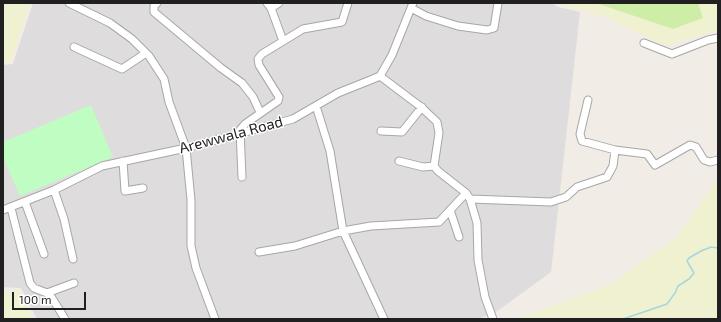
<!DOCTYPE html>
<style>
body{margin:0}
#map{position:relative;width:721px;height:322px;overflow:hidden;background:#f1ece5;font-family:"Exo 2",sans-serif}
canvas{display:block}
.frame{position:absolute;inset:0;border:4px solid #202020;pointer-events:none}
.scale{position:absolute;left:12px;top:292px;width:74px;height:18px;box-sizing:border-box;border:2px solid #202020;border-top:0;padding-left:5px;font-size:12px;line-height:14px;white-space:nowrap;color:#202020;-webkit-text-stroke:3px #fff;paint-order:stroke}
</style>
<div id="map">
<canvas width="721" height="322"></canvas>
<div class="frame"></div>
<div class="scale">100 m</div>
</div>
<script>
const c = document.querySelector('canvas').getContext('2d');
c.lineJoin = 'round';
function fillPath(path, color) { c.fillStyle = color; c.fill(path, 'evenodd'); }
const poly = rows => new Path2D(rows.map(r => 'M' + r).join(''));
function trace(path, color, width, dash) { c.strokeStyle = color; c.lineWidth = width; c.lineCap = dash ? 'butt' : 'round'; c.setLineDash(dash || []); c.stroke(path); }
function write(font, color, halo, rows, align = 'center') {
  c.font = font + ' "Exo 2",sans-serif'; c.lineWidth = 3; c.setLineDash([]); c.textBaseline = 'middle'; c.strokeStyle = halo; c.fillStyle = color; for (const [text, x, y, turn = 0] of rows) {
    c.save(); c.translate(x, y); c.rotate((+turn || 0) * Math.PI / 180); c.textAlign = isNaN(turn) ? turn : align; if (halo) c.strokeText(text, 0, 0); c.fillText(text, 0, 0); c.restore();
  }
}
const residential = poly([
 [33,3,552,3,558,7,580,12,551,272,496,312,478,319,37,319,21,288,3,287,3,65,13,64]
]);
const farmland = poly([
 [3,3,30,3,11,61,3,62],
 [555,3,718,3,718,30,664,46,604,16],
 [718,178,718,319,516,319,612,284,678,236],
 [20,289,33,319,3,319,3,296]
]);
const grass = poly([
 [596,3,698,3,703,18,673,29]
]);
const park = poly([
 [91,105,113,157,20,196,3,157,3,142]
]);
const stream = poly([
 [623,319,667,304,675,293,678,286,689,279,694,273,687,261,689,258,701,251,711,247,718,248]
]);
const minor = poly([
 [69,3,110,23,132,39,149,56,164,79,169,102,186,148,191,200,191,246,196,268,215,319],
 [157,3,154,6,154,12,221,68,242,83,253,97,260,112],
 [267,3,271,8,283,41],
 [271,8,279,3],
 [411,8,426,16,458,26,487,30,494,28,498,3],
 [644,43,672,54,708,40,718,38],
 [74,47,122,69,146,53],
 [380,76,421,107,437,122,439,133,434,166,438,171,466,193,470,199,477,223,478,260,485,297,493,319],
 [588,100,580,134,582,141,615,150,647,154,655,165,690,145,696,147,704,160,710,162,718,160],
 [316,106,330,151,343,231,384,319],
 [381,131,402,132,422,107],
 [123,161,125,191,143,188],
 [399,161,423,167,434,166],
 [242,177,240,130,245,124,278,101,279,97,259,65,258,59,262,54,303,29,342,22,348,3],
 [54,190,64,219,73,259],
 [470,199,551,202,566,197,577,187,607,177,613,166,615,150],
 [25,202,44,254],
 [11,208,30,283,34,288,47,293,52,298,65,319],
 [3,210,54,190,102,166,186,148,293,119,338,93,373,79,380,76,392,55,413,3],
 [450,210,459,237],
 [259,252,295,246,343,231,371,226,439,222,466,193],
 [47,293,74,283]
]);
const streetNames = [
 ["Arewwala Road",231,135,-15]
];
fillPath(residential, '#dedcdd');
fillPath(farmland, '#f0f1d0');
fillPath(grass, '#ceeea8');
fillPath(park, '#c0fdc2');
trace(stream, '#a3d7e1', 1.5);
trace(minor, '#a7a7a7', 9);
trace(minor, '#fff', 7);
write('15px', '#202020', '#fff', streetNames);
</script>
